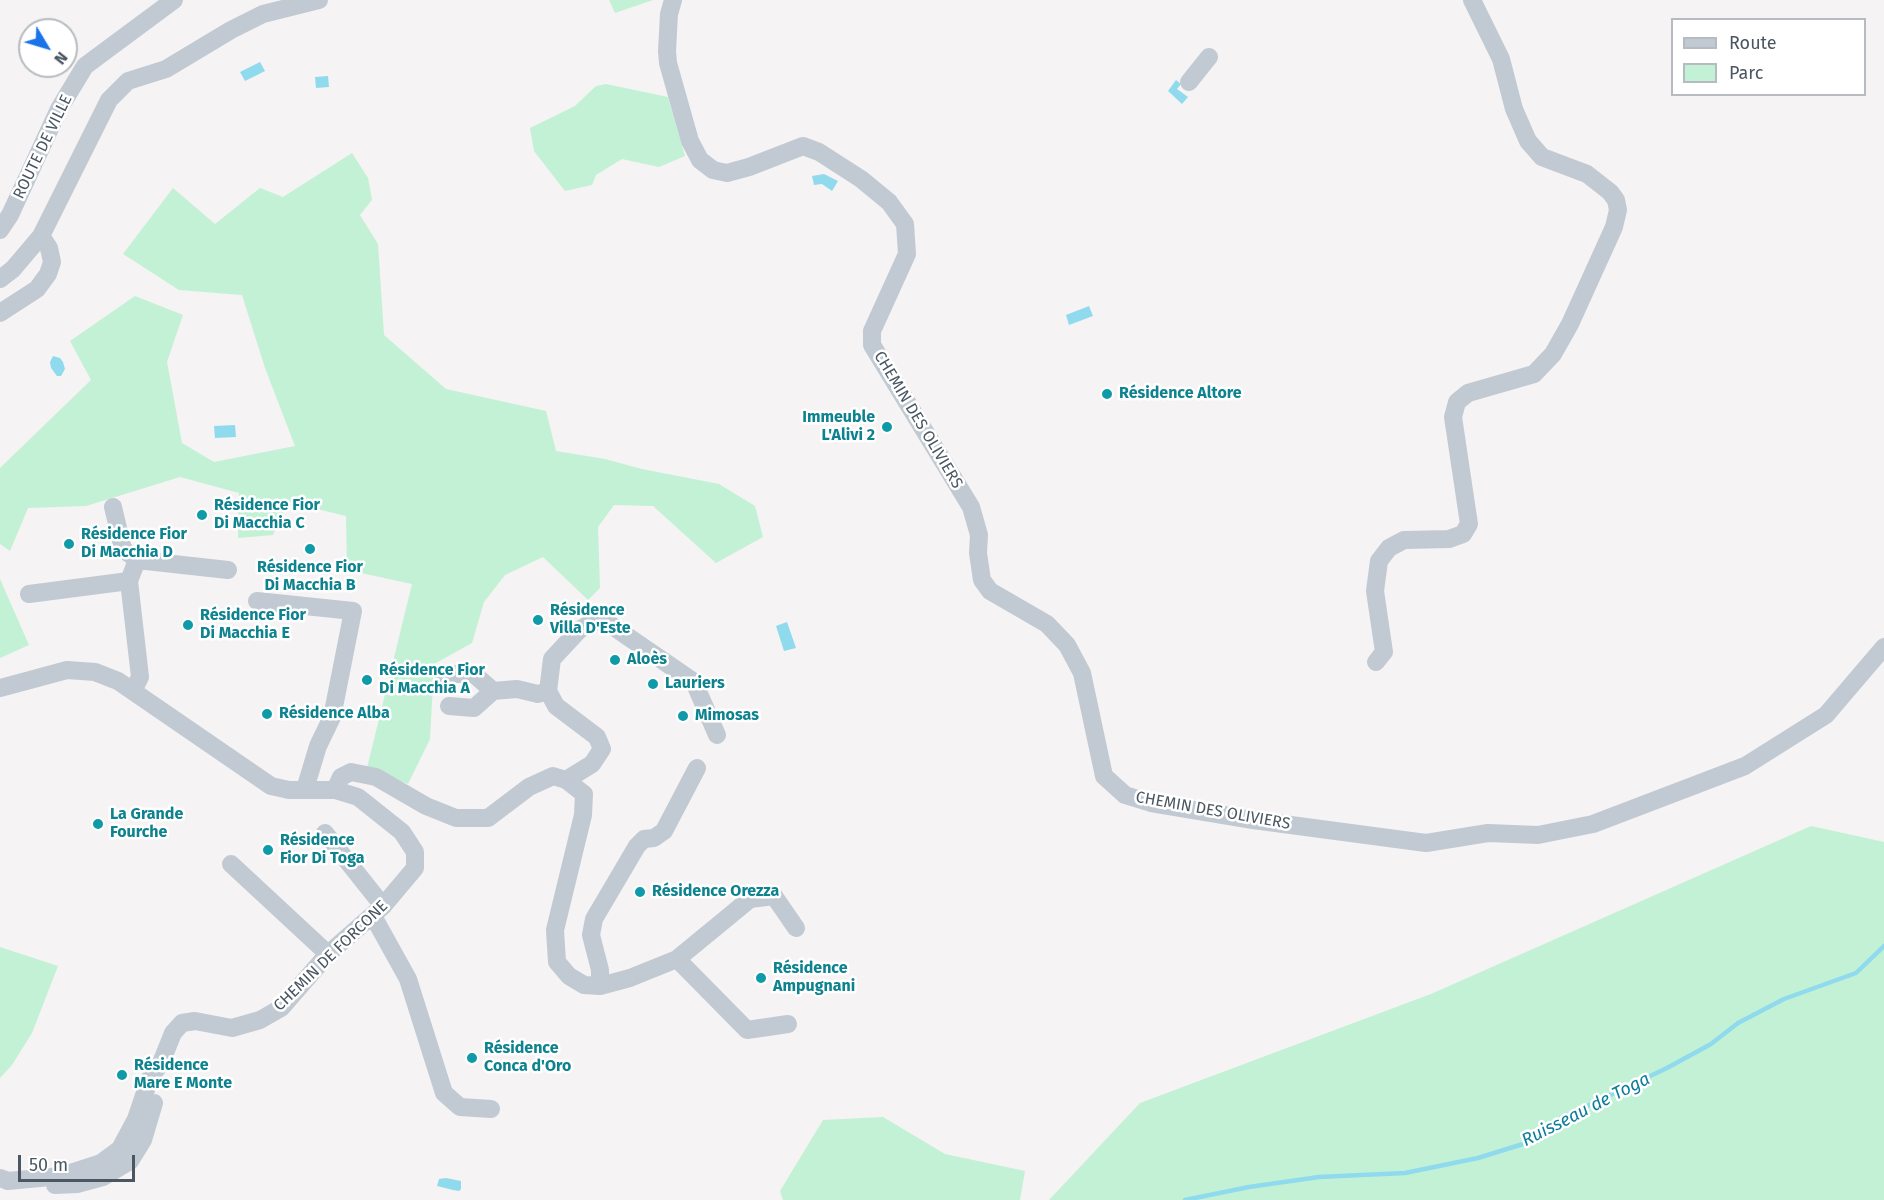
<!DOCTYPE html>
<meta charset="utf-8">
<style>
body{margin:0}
#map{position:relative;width:1884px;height:1200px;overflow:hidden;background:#f5f3f3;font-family:"Fira Sans",sans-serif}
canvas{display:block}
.legend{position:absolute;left:1671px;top:18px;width:195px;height:78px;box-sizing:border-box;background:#fff;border:2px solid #b7bbc0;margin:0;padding:8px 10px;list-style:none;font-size:18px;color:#4a5661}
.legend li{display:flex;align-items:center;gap:12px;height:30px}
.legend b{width:30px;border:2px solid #b7bbc0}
.north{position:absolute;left:18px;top:18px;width:60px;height:60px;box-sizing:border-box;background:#fff;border:2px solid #b7bbc0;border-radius:50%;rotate:128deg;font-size:16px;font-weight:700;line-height:24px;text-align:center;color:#4a5661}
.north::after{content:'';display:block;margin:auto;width:21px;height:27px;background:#1a73e8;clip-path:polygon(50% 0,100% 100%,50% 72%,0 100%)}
.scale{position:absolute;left:18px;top:1155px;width:117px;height:27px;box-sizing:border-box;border:3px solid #4a5661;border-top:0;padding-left:8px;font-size:18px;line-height:21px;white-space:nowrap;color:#4a5661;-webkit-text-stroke:4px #fff;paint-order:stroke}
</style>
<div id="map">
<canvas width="1884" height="1200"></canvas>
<ul class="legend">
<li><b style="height:8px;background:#c1cad2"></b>Route</li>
<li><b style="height:16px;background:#c3f1d5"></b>Parc</li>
</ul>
<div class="north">N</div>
<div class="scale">50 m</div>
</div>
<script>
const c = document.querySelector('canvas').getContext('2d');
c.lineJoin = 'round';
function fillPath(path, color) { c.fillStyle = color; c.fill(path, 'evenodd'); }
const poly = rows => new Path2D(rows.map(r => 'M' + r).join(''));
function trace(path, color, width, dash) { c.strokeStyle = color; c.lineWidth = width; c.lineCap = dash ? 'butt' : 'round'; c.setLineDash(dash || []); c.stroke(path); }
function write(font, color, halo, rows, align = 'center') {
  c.font = font + ' "Fira Sans",sans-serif'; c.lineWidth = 5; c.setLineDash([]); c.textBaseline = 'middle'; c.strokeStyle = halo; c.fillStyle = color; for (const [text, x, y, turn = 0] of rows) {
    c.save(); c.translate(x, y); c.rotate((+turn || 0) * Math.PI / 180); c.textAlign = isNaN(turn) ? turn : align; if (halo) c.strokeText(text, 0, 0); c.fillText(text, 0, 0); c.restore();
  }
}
const green = poly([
 [609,0,653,0,615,13],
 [606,84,668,97,685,156,659,167,622,159,596,175,592,185,565,191,534,151,530,128,575,106,596,86],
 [352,153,368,178,372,200,360,215,378,244,384,335,446,389,546,411,556,451,605,459,642,469,719,484,755,506,763,537,716,563,653,506,614,505,598,527,600,588,588,600,543,557,505,575,484,602,472,643,434,664,430,739,408,784,367,768,412,584,347,570,346,516,288,502,273,535,238,538,239,493,180,477,86,506,28,508,10,551,0,544,0,468,91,380,70,341,135,296,183,315,167,362,182,443,214,462,295,446,265,368,242,295,179,290,123,254,173,188,215,224,260,188,283,197],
 [0,579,29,645,0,658],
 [1811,826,1884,842,1884,1200,1049,1200,1140,1103,1431,994],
 [0,947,58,966,32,1033,12,1065,0,1078],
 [883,1117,945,1154,1025,1171,1020,1200,783,1200,780,1191,823,1120]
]);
const water = poly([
 [260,62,265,71,245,81,240,72],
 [328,76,329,87,316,88,315,77],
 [1176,80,1181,84,1177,89,1188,97,1182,104,1168,91],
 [824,174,838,181,832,191,822,184,814,185,812,176],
 [1089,306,1093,316,1069,325,1066,315],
 [53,356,60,358,63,362,65,369,61,376,57,376,51,368,50,362],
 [235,425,236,437,215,438,214,426],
 [787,622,796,648,784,651,776,626],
 [446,1178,461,1181,461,1189,459,1191,453,1190,437,1186,439,1179]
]);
const stream = poly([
 [1185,1200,1249,1187,1319,1177,1405,1173,1478,1158,1523,1144,1560,1119,1667,1068,1711,1044,1738,1023,1784,999,1856,973,1884,946]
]);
const minor = poly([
 [673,0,669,14,667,51,668,63,690,141,700,160,713,170,727,173,749,167,803,146,819,152,861,179,889,202,905,224,907,254,872,331,872,345,971,507,979,535,978,553,982,580,990,591,1047,624,1067,645,1082,673,1104,776,1125,795,1151,803,1253,820,1426,843,1488,833,1538,835,1593,824,1745,766,1826,715,1884,647],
 [1189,82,1209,57],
 [0,230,10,215,59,109,85,66,174,0],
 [0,279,13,269,41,236,109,100,128,81,166,69,231,30,263,14,319,0],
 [0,313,37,289,48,274,52,262,49,248,41,236],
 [113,507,123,549,137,560,129,581,140,677,133,691],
 [137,560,228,570],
 [29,594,129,581],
 [257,601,353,611,332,717,318,746,305,789],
 [1376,662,1384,652,1375,591,1379,561,1389,548,1404,540,1449,539,1463,534,1469,524,1453,417,1457,402,1468,393,1534,374,1553,354,1570,324,1614,227,1618,210,1616,200,1610,192,1587,174,1542,157,1528,141,1514,109,1501,59,1472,0],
 [443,674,474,674,493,691,517,689,538,694,548,691],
 [0,688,67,670,95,672,118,681,271,786,289,790,335,790,358,797,402,832,415,852,415,868,383,906,328,954,281,1008,260,1020,232,1028,195,1021,182,1023,173,1033,161,1063,150,1078,136,1119,120,1149,101,1163,61,1176,8,1181,0,1178],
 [548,691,552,659,579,630,593,622,605,621,694,682,717,735],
 [548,691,556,706,597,737,602,749,592,764,566,780],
 [449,706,474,708,493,691],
 [335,790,341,777,351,772,376,777,426,806,456,818,488,818,529,787,553,776,566,780,584,794,583,815,555,930,557,962,569,976,584,985,600,986,630,978,677,959,750,899,774,896,796,928],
 [325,833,383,906],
 [231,864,328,954],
 [373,916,408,979,444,1093,460,1107,491,1109],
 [677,959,747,1030,788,1024],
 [600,986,600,970,591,935,594,919,637,846,644,839,654,838,664,831,697,768],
 [55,1185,77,1184,103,1177,130,1161,143,1140,154,1103]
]);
const markers = [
 [1107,394,6,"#0f9aa8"],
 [887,427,6,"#0f9aa8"],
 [202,515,6,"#0f9aa8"],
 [69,544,6,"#0f9aa8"],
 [310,549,6,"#0f9aa8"],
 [538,620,6,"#0f9aa8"],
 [188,625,6,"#0f9aa8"],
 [615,660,6,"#0f9aa8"],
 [367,680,6,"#0f9aa8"],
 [653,684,6,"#0f9aa8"],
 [267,714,6,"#0f9aa8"],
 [683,716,6,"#0f9aa8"],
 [98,824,6,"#0f9aa8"],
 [268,850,6,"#0f9aa8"],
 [640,892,6,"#0f9aa8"],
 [761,978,6,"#0f9aa8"],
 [472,1058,6,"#0f9aa8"],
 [122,1075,6,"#0f9aa8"]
];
const streetNames = [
 ["ROUTE DE VILLE",43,147,-64],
 ["CHEMIN DES OLIVIERS",918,420,59],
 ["CHEMIN DES OLIVIERS",1213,811,10],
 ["CHEMIN DE FORCONE",331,956,-44]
];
const cultureNames = [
 ["Résidence Altore",1119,394],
 ["Immeuble",875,418,"right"],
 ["L'Alivi 2",875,436,"right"],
 ["Résidence Fior",214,506],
 ["Di Macchia C",214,524],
 ["Résidence Fior",81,535],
 ["Di Macchia D",81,553],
 ["Résidence Fior",310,568,"center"],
 ["Di Macchia B",310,586,"center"],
 ["Résidence",550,611],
 ["Villa D'Este",550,629],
 ["Résidence Fior",200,616],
 ["Di Macchia E",200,634],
 ["Aloès",627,660],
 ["Résidence Fior",379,671],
 ["Di Macchia A",379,689],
 ["Lauriers",665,684],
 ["Résidence Alba",279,714],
 ["Mimosas",695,716],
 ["La Grande",110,815],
 ["Fourche",110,833],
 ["Résidence",280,841],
 ["Fior Di Toga",280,859],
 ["Résidence Orezza",652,892],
 ["Résidence",773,969],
 ["Ampugnani",773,987],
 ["Résidence",484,1049],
 ["Conca d'Oro",484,1067],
 ["Résidence",134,1066],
 ["Mare E Monte",134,1084]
];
const waterNames = [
 ["Ruisseau de Toga",1586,1110,-27]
];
fillPath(green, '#c3f1d5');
fillPath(water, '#90daee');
trace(stream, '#90daee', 4.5);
trace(minor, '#c1cad2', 18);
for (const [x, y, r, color] of markers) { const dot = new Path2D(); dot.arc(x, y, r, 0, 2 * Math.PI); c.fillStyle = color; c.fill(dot); trace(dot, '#fff', 2); }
write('16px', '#4a5661', '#fff', streetNames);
write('bold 16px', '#0d838f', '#fff', cultureNames, 'left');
write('italic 18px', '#0c7c9b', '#fff', waterNames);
</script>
